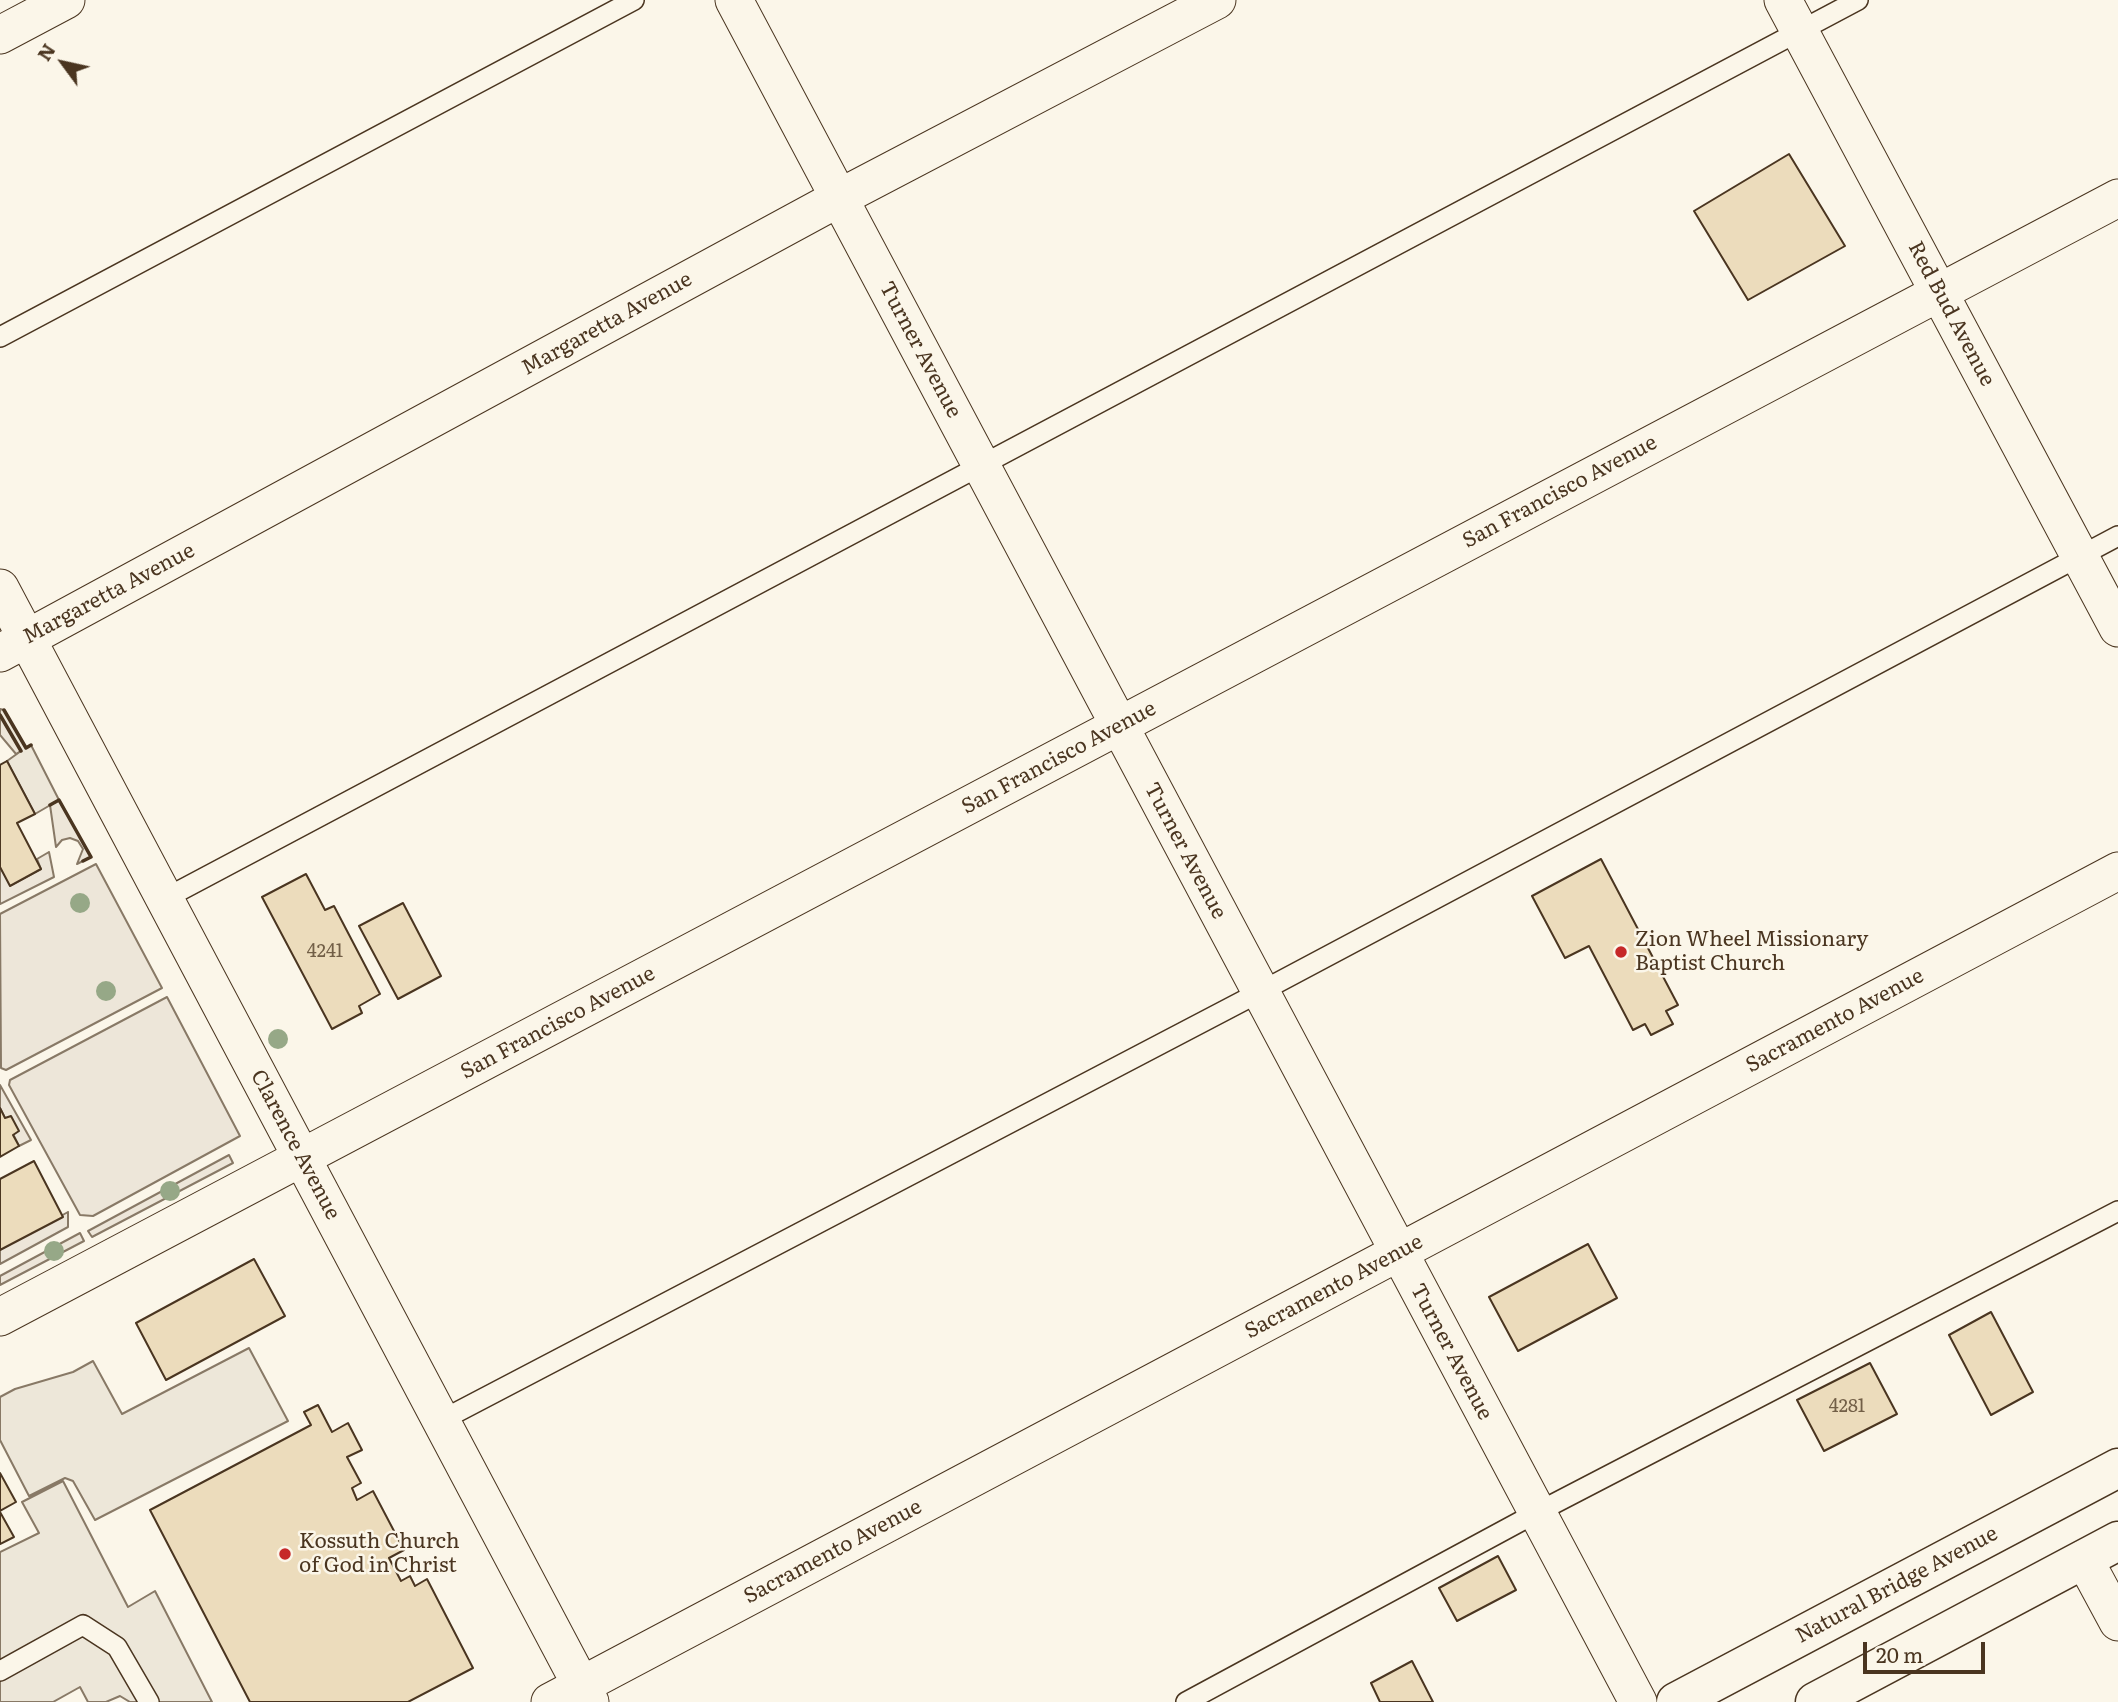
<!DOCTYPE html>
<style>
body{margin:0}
#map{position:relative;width:2118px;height:1702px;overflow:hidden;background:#fbf6e9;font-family:Literata,serif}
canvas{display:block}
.north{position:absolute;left:28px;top:28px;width:70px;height:70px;-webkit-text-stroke:5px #fbf6e9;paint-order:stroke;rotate:303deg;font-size:19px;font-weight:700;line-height:28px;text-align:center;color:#4a3520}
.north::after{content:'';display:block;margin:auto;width:24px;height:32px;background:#4a3520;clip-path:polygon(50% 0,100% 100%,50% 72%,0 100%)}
.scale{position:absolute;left:1863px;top:1642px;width:122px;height:32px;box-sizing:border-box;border:4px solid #4a3520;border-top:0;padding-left:9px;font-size:21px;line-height:24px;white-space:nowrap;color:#4a3520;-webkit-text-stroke:5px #fbf6e9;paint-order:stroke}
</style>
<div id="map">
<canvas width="2118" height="1702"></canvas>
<div class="north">N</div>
<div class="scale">20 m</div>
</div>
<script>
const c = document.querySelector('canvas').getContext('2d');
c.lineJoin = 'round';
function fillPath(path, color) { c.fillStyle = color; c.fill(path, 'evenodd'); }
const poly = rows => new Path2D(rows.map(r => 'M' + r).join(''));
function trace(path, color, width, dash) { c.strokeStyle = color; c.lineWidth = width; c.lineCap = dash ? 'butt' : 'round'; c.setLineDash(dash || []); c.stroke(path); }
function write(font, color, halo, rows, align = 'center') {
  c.font = font + ' Literata,serif'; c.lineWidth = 5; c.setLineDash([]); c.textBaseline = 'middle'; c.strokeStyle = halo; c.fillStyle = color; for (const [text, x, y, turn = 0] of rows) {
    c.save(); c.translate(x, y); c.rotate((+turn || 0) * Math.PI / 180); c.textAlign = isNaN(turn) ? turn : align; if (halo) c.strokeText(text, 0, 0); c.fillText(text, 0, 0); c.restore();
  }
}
const green = poly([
 [0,715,21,751,16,754,0,735,0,715],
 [59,800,91,857,77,864,83,849,78,841,70,838,62,840,56,847,50,805,59,800],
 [49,852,54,877,0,904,0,867,11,885,41,869,37,859,49,852],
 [96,864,162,988,6,1070,1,1068,0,914,96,864],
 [167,997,240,1136,93,1216,80,1215,9,1085,10,1080,167,997],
 [0,1085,31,1140,19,1146,0,1108,0,1085],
 [229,1155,233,1163,92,1237,88,1231,229,1155],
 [68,1212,68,1227,0,1264,0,1250,68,1212],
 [80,1233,84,1241,0,1285,0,1276,80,1233]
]);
const parking = poly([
 [0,709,4,710,26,748,31,745,59,800,35,814,7,761,21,751,0,715,0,709],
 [249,1348,288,1421,95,1520,73,1481,65,1478,29,1496,0,1440,0,1397,15,1389,73,1372,93,1361,122,1414,249,1348],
 [63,1481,128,1607,155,1591,212,1702,130,1702,120,1696,106,1702,88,1702,80,1687,53,1702,0,1702,0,1552,39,1533,22,1502,63,1481]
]);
const building = poly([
 [1789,154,1845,246,1748,300,1694,211,1789,154],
 [7,761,35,814,17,823,41,869,10,886,0,867,0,765,7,761],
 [1601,859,1678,1005,1666,1011,1673,1024,1651,1035,1645,1024,1633,1030,1589,946,1565,958,1532,896,1601,859],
 [306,874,325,910,334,906,380,994,359,1006,362,1013,332,1029,262,897,306,874],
 [403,903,441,976,398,999,359,926,403,903],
 [0,1108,5,1118,11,1116,19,1131,13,1135,19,1146,0,1157,0,1108],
 [34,1161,63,1217,0,1250,0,1179,34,1161],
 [1588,1244,1617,1298,1518,1351,1489,1297,1588,1244],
 [254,1259,285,1316,166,1380,136,1323,254,1259],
 [1991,1312,2033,1392,1991,1415,1949,1335,1991,1312],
 [1870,1363,1897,1414,1824,1451,1797,1400,1870,1363],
 [318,1405,332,1432,348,1423,362,1450,347,1457,361,1483,352,1488,357,1500,373,1491,404,1550,389,1558,401,1581,410,1576,415,1586,427,1579,473,1668,408,1702,250,1702,150,1510,311,1425,304,1412,318,1405],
 [0,1473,16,1502,0,1511,0,1473],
 [0,1512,14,1537,0,1544,0,1512],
 [1498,1556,1516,1590,1457,1621,1439,1588,1498,1556],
 [1412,1661,1433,1702,1380,1702,1371,1683,1412,1661]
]);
const service = poly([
 [0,337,634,0],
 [166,898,1858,0],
 [442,1420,1260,992,2118,536],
 [0,1671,83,1625,117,1647,149,1702],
 [1186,1702,1536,1513,2118,1211]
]);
const minor = poly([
 [734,0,1638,1702],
 [1783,0,2118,628],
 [0,35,66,0],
 [0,588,590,1702],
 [0,653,839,198,1217,0],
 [0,1317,2118,198],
 [2084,1559,2118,1622],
 [550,1702,2118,871]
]);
const primary = poly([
 [1676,1702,2118,1468],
 [1815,1702,2118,1541]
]);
const wall = poly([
 [4,710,26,748,31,745],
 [0,715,21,751],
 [50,805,59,800,91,857,83,861]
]);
const trees = [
 [80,903],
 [106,991],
 [278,1039],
 [170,1191],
 [54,1251]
];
const markers = [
 [1621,952,7,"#c62828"],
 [285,1554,7,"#c62828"]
];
const numberNames = [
 ["4241",325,952],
 ["4281",1847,1407]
];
const streetNames = [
 ["Red Bud Avenue",1951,314,62],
 ["Margaretta Avenue",607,324,-29],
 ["Turner Avenue",920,350,62],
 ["San Francisco Avenue",1560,492,-28],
 ["Margaretta Avenue",109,594,-28],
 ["San Francisco Avenue",1059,758,-28],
 ["Turner Avenue",1185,851,62],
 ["Sacramento Avenue",1835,1021,-28],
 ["San Francisco Avenue",558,1023,-28],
 ["Clarence Avenue",295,1145,62],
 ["Sacramento Avenue",1334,1287,-28],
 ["Turner Avenue",1451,1352,62],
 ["Sacramento Avenue",833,1552,-28],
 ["Natural Bridge Avenue",1897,1585,-28]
];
const poiNames = [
 ["Zion Wheel Missionary",1635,940],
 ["Baptist Church",1635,964],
 ["Kossuth Church",299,1542],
 ["of God in Christ",299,1566]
];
fillPath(green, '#ede6d9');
trace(green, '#887966', 2);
fillPath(parking, '#ede7d9');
trace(parking, '#887966', 2);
fillPath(building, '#ecdcbc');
trace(building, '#4a3520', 2);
trace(service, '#4a3520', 22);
trace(minor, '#4a3520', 39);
trace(primary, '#4a3520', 41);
trace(service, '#fbf6e9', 19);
trace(minor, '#fbf6e9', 37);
trace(primary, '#fbf6e9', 38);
trace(wall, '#4a3520', 3.5);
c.fillStyle = '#96a887';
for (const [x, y] of trees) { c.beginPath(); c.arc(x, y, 10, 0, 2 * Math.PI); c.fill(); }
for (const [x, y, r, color] of markers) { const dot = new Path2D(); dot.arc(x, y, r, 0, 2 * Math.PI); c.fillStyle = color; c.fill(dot); trace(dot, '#fbf6e9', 2.5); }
write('18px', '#725f47', null, numberNames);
write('21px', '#4a3520', '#fbf6e9', streetNames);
write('21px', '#4a3520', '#fbf6e9', poiNames, 'left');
</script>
